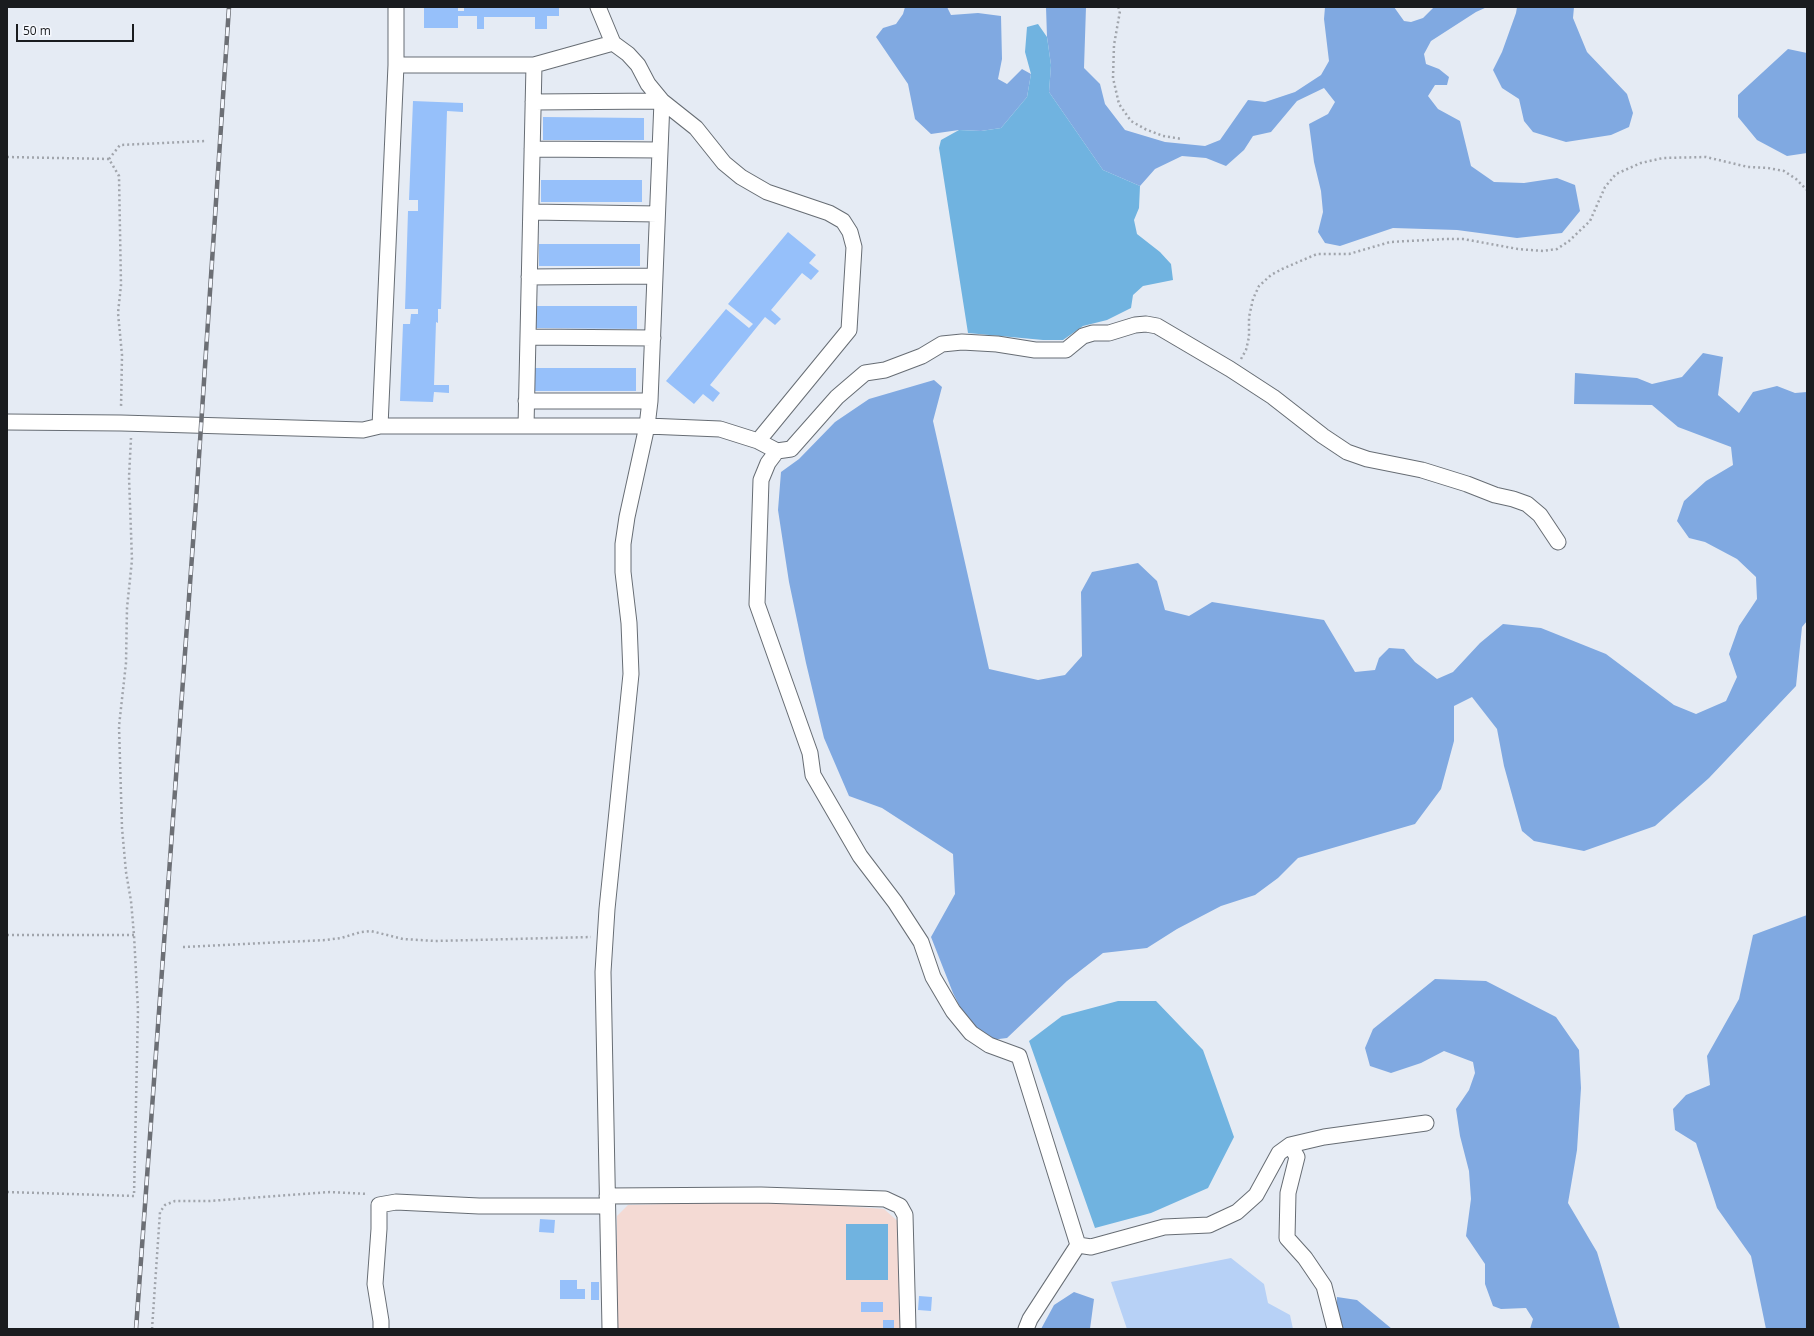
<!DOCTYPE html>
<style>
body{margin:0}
#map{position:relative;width:1814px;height:1336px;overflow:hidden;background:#e5ebf4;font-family:"Open Sans",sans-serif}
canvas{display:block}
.frame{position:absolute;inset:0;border:8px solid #1a1c1f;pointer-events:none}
.scale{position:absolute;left:16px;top:24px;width:118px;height:18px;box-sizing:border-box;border:2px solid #1a1c1f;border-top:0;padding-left:5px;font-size:12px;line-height:14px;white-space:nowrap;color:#1a1c1f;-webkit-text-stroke:3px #f5f8fe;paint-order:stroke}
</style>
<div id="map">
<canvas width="1814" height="1336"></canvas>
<div class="frame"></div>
<div class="scale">50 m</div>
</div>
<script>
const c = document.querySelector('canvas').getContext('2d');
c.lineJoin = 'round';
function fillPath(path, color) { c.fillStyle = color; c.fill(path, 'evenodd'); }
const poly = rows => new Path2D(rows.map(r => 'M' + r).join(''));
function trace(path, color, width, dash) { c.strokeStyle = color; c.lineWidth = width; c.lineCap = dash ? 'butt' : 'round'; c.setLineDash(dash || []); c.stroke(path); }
const education = poly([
 [780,1201,884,1209,902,1225,904,1329,617,1329,617,1216,628,1205]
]);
const green = poly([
 [1231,1258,1264,1284,1268,1303,1290,1315,1293,1329,1127,1329,1111,1282]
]);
const forest = poly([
 [905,7,947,7,951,15,978,13,1001,16,1002,59,998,79,1007,84,1022,69,1031,74,1027,97,1001,128,981,131,959,130,931,134,915,119,908,84,876,37,883,28,896,24,903,14],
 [1046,7,1086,7,1084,68,1100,84,1105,104,1125,130,1165,142,1205,146,1220,140,1248,100,1265,102,1295,92,1321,75,1329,61,1324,19,1325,7,1394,7,1404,21,1411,22,1423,18,1434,7,1487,7,1476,12,1431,41,1424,54,1426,64,1439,69,1449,77,1447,85,1435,85,1428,96,1438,109,1460,121,1471,166,1494,182,1524,183,1557,178,1575,185,1580,211,1562,233,1517,238,1457,230,1393,228,1340,246,1325,243,1318,232,1323,212,1321,191,1314,162,1309,124,1328,114,1335,102,1324,88,1297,101,1271,132,1253,136,1244,150,1226,166,1206,158,1182,156,1155,169,1140,186,1103,170,1049,92,1051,65,1047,37],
 [1517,7,1574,7,1573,18,1587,52,1627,94,1633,113,1629,127,1611,135,1566,142,1533,132,1524,121,1519,99,1502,88,1493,70,1502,52,1516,13],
 [1788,49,1807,53,1807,153,1787,156,1757,140,1738,117,1738,95],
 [1703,353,1723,357,1718,395,1739,413,1753,392,1777,386,1795,393,1807,392,1807,621,1802,627,1796,686,1709,778,1655,826,1584,851,1534,841,1522,831,1504,766,1497,729,1472,697,1454,706,1454,741,1441,789,1415,824,1298,858,1278,878,1255,895,1221,906,1177,929,1147,948,1103,953,1067,981,1007,1038,991,1040,970,1027,953,993,931,937,955,894,953,854,882,808,849,796,824,738,806,663,789,582,778,510,781,472,799,459,835,422,869,399,934,380,942,387,933,421,989,669,1038,680,1065,675,1082,656,1081,592,1092,572,1138,563,1157,581,1165,610,1189,616,1212,602,1324,620,1355,672,1375,670,1379,658,1389,648,1404,649,1415,662,1437,679,1453,672,1480,643,1503,624,1541,628,1606,654,1674,705,1696,714,1726,701,1737,677,1729,654,1739,626,1757,599,1756,577,1737,559,1705,542,1689,538,1677,521,1684,501,1706,481,1733,465,1731,447,1678,427,1652,405,1574,404,1575,373,1637,378,1652,384,1682,377],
 [1807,915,1807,1329,1766,1329,1751,1256,1717,1208,1696,1143,1675,1130,1673,1109,1686,1095,1710,1085,1707,1056,1739,999,1753,935],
 [1435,979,1486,981,1556,1017,1579,1050,1581,1088,1577,1150,1568,1203,1597,1252,1620,1329,1530,1329,1533,1319,1526,1308,1501,1309,1493,1306,1485,1284,1485,1264,1466,1236,1471,1199,1469,1171,1460,1136,1456,1109,1469,1090,1475,1073,1473,1062,1444,1051,1421,1063,1391,1073,1370,1066,1365,1048,1373,1029],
 [1074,1292,1094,1299,1090,1329,1041,1329,1054,1305],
 [1337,1297,1357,1300,1392,1329,1343,1329,1336,1313]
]);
const water = poly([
 [1038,24,1047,37,1051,65,1049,92,1103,170,1140,186,1139,208,1134,220,1137,234,1160,252,1171,264,1173,280,1143,286,1133,295,1131,308,1107,320,1083,326,1063,340,1043,340,968,333,939,148,941,140,959,130,981,131,1001,128,1027,97,1031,74,1025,52,1027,27],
 [1118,1001,1156,1001,1203,1050,1234,1137,1208,1188,1151,1213,1095,1228,1029,1041,1062,1016],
 [846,1224,888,1224,888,1280,846,1280]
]);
const building = poly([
 [424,7,458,7,458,11,464,11,464,7,559,7,559,16,547,16,547,29,535,29,535,17,484,17,484,29,477,29,477,16,458,16,458,28,424,28],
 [413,101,463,103,463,112,447,111,441,309,438,309,438,323,436,322,434,385,449,385,449,393,434,392,433,402,400,401,403,324,410,324,411,314,418,314,418,309,405,309,408,211,418,211,418,200,409,200],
 [543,117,644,118,644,140,543,140],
 [541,180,642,180,642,202,541,202],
 [788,232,816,255,809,263,819,271,811,280,802,273,771,310,781,319,775,325,765,317,710,385,720,393,713,402,703,394,694,404,666,381,726,309,749,328,753,324,728,304],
 [539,244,640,244,640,266,539,266],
 [536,306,637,306,637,329,536,328],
 [534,368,636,368,636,391,534,391],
 [540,1219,555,1220,554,1233,539,1232],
 [560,1280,577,1280,577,1289,585,1289,585,1299,560,1299],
 [591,1282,599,1282,599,1300,591,1300],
 [919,1296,932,1297,931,1311,918,1310],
 [861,1302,883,1302,883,1312,861,1312],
 [883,1320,894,1320,894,1329,883,1329]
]);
const path = poly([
 [1118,7,1120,11,1114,45,1113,78,1119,104,1131,121,1145,129,1163,136,1182,139],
 [7,157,109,159,119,176,121,285,118,313,122,355,121,408],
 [109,159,120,145,205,141],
 [1241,359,1246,350,1249,337,1249,317,1253,299,1259,286,1271,275,1282,269,1317,254,1349,254,1390,242,1446,239,1463,239,1518,249,1543,251,1557,249,1569,241,1590,221,1605,187,1616,174,1641,163,1663,158,1706,157,1748,167,1768,168,1784,171,1796,179,1807,190],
 [7,935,134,935],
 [183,947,326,940,341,938,361,932,371,931,403,939,435,941,591,937],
 [7,1192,134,1196,138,1010,134,935,131,901,126,872,122,828,119,726,126,663,127,608,132,560,129,477,131,438],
 [152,1329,160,1212,165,1205,175,1201,209,1201,330,1192,368,1194]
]);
const minor = poly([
 [598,7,613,43,628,54,638,65,648,84,662,101,696,128,724,163,741,177,767,192,829,213,843,221,850,232,854,247,849,330,758,441],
 [396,65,534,65,526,426],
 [534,65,613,43],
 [533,102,662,101],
 [532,149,659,150],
 [531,212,657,214],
 [529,277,654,276],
 [528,337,653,338],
 [526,401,650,401],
 [7,422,121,423,363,430,380,426,647,426,720,429,758,441,777,451,791,449,837,397,865,373,885,370,922,356,942,344,962,342,997,344,1035,350,1066,350,1083,336,1093,333,1109,333,1135,325,1146,324,1157,326,1230,369,1273,397,1323,436,1347,452,1367,459,1422,470,1467,484,1495,495,1513,499,1527,504,1540,515,1558,542],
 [380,426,396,65,396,7],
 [777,451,768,463,761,480,757,604,810,753,813,775,860,856,895,902,921,942,933,977,953,1011,971,1033,989,1045,1019,1056,1078,1245,1030,1319,1026,1329],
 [1290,1145,1297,1157,1288,1193,1287,1238,1305,1258,1324,1286,1335,1329],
 [607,1196,761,1195,885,1199,900,1206,905,1215,908,1329],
 [1078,1245,1091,1247,1164,1227,1209,1225,1237,1212,1256,1195,1279,1153,1290,1145,1324,1137,1426,1123],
 [381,1329,381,1321,375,1284,379,1229,379,1205,396,1202,479,1206,607,1206],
 [610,1329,603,972,607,909,631,674,629,623,623,572,623,544,627,517,647,426,650,401,662,101]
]);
const rail = poly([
 [136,1329,196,501,229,7]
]);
fillPath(education, '#f4dad4');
fillPath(green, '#b7d1f6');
fillPath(forest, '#80a9e1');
fillPath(water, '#70b3e0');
fillPath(building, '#96c0fa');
trace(minor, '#676d74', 17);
trace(path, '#a1a5ac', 2.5, [2, 3]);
trace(minor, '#fff', 15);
trace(rail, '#6c6f75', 4.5);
trace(rail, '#f5f8fe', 3, [9]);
</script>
